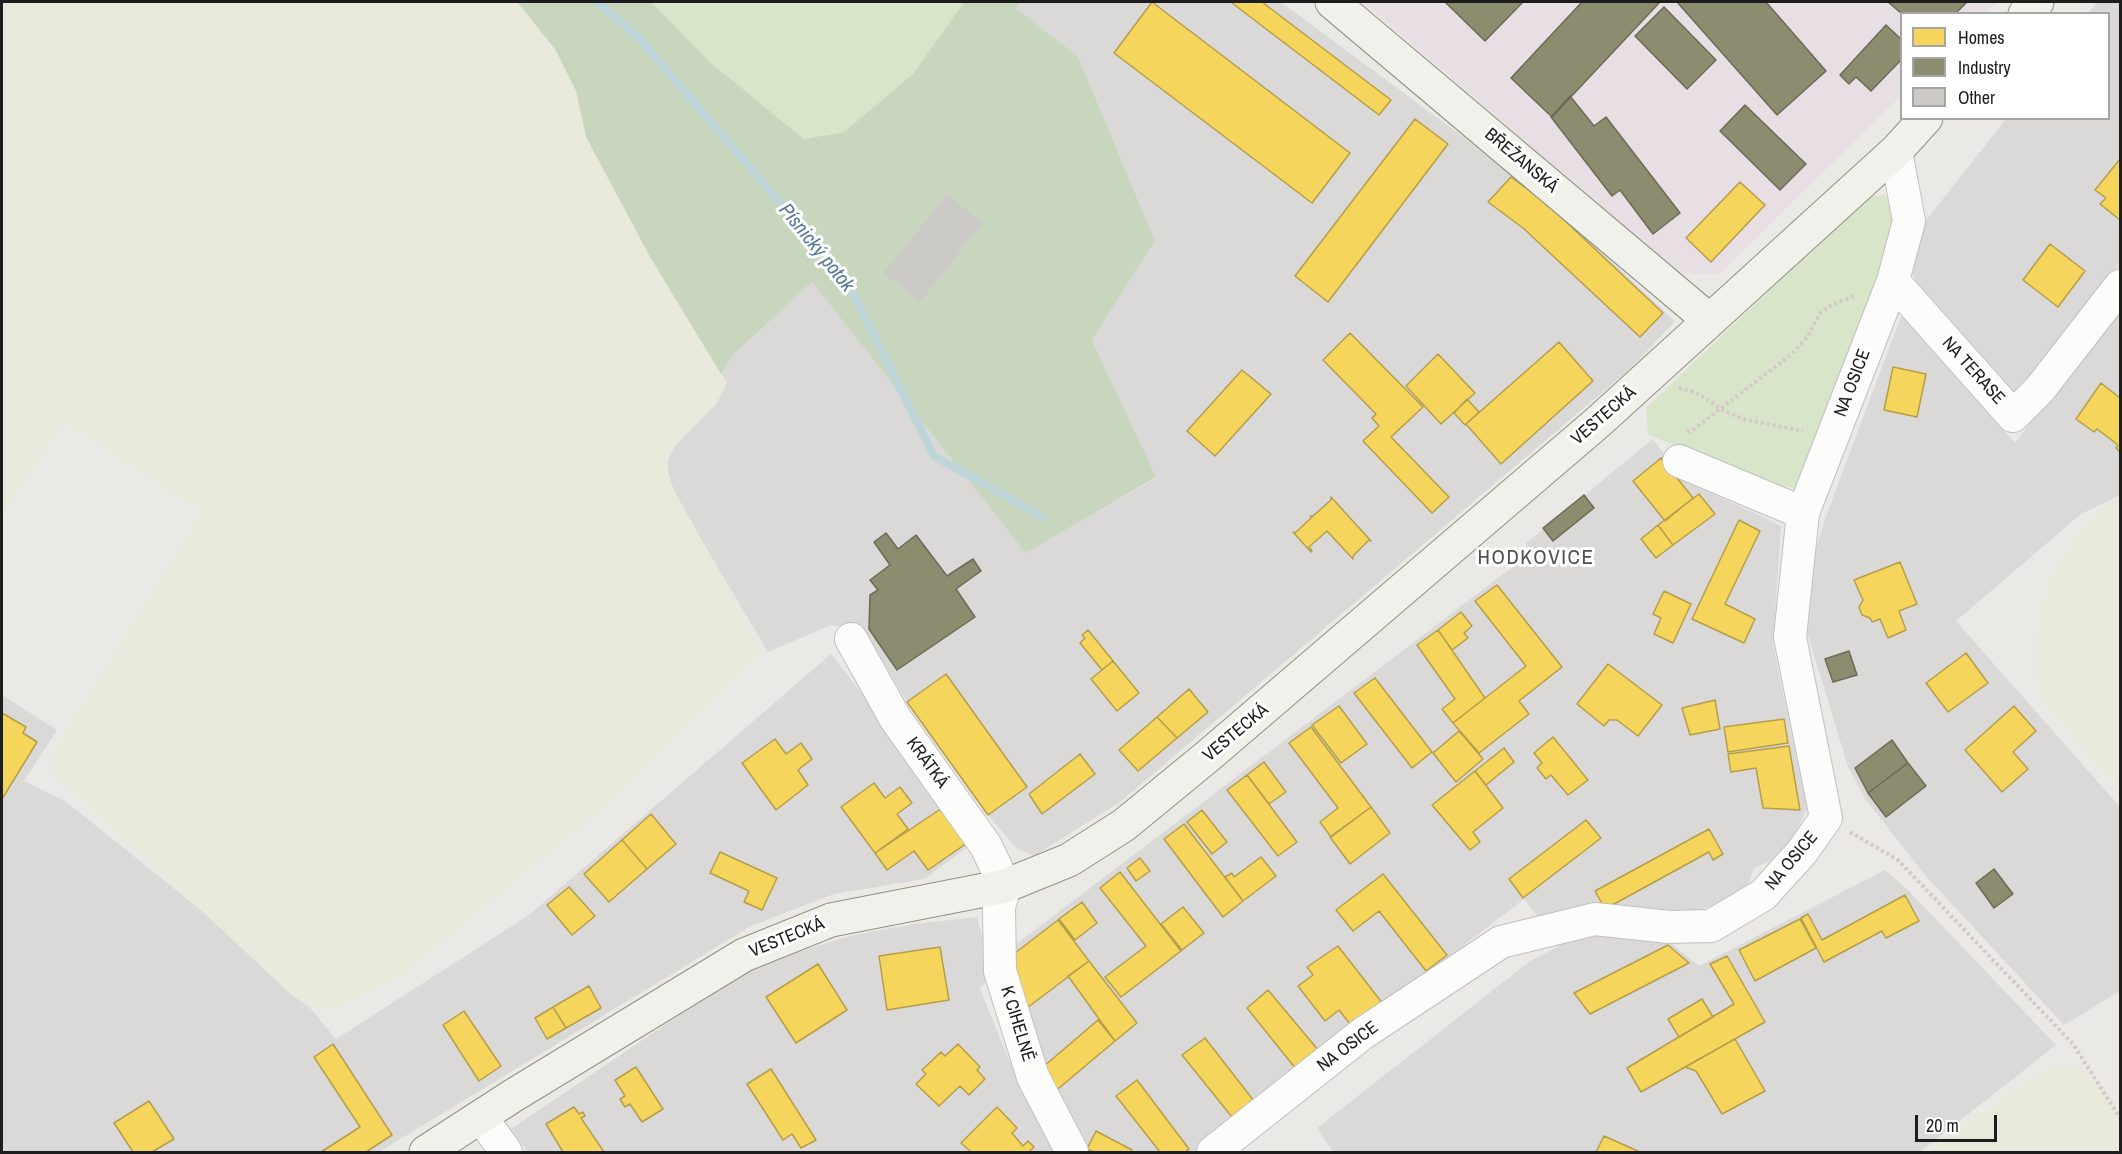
<!DOCTYPE html>
<meta charset="utf-8">
<style>
body{margin:0}
#map{position:relative;width:2122px;height:1154px;overflow:hidden;background:#ebe9e6;font-family:"Archivo Narrow",sans-serif}
canvas{display:block}
.frame{position:absolute;inset:0;border:3px solid #1d1d1d;pointer-events:none}
.legend{position:absolute;left:1900px;top:12px;width:210px;height:108px;box-sizing:border-box;background:#fff;border:2px solid #a5a5a5;margin:0;padding:8px 10px;list-style:none;font-size:18px;color:#1d1d1d}
.legend li{display:flex;align-items:center;gap:12px;height:30px}
.legend b{width:30px;border:2px solid #a5a5a5}
.scale{position:absolute;left:1915px;top:1115px;width:82px;height:27px;box-sizing:border-box;border:3px solid #1d1d1d;border-top:0;padding-left:8px;font-size:18px;line-height:21px;white-space:nowrap;color:#1d1d1d;-webkit-text-stroke:4px #fff;paint-order:stroke}
</style>
<div id="map">
<canvas width="2122" height="1154"></canvas>
<div class="frame"></div>
<ul class="legend">
<li><b style="height:16px;background:#f6d55c"></b>Homes</li>
<li><b style="height:16px;background:#8c8c6e"></b>Industry</li>
<li><b style="height:16px;background:#cccac7"></b>Other</li>
</ul>
<div class="scale">20 m</div>
</div>
<script>
const c = document.querySelector('canvas').getContext('2d');
c.lineJoin = 'round';
function fillPath(path, color) { c.fillStyle = color; c.fill(path, 'evenodd'); }
const poly = rows => new Path2D(rows.map(r => 'M' + r).join(''));
function trace(path, color, width, dash) { c.strokeStyle = color; c.lineWidth = width; c.lineCap = dash ? 'butt' : 'round'; c.setLineDash(dash || []); c.stroke(path); }
function write(font, color, halo, rows, align = 'center') {
  c.font = font + ' "Archivo Narrow",sans-serif'; c.lineWidth = 6; c.setLineDash([]); c.textBaseline = 'middle'; c.strokeStyle = halo; c.fillStyle = color; for (const [text, x, y, turn = 0] of rows) {
    c.save(); c.translate(x, y); c.rotate((+turn || 0) * Math.PI / 180); c.textAlign = isNaN(turn) ? turn : align; if (halo) c.strokeText(text, 0, 0); c.fillText(text, 0, 0); c.restore();
  }
}
const residential = poly([
 [1021,2,1281,2,1513,174,1549,203,1675,321,1632,367,1120,802,1034,856,1016,848,988,815,907,702,864,630,831,625,768,652,709,553,672,487,668,473,668,459,678,442,716,404,727,383,721,374,733,355,812,282,1026,552,1156,478,1092,340,1155,241,1078,56,1015,9],
 [2097,2,2120,2,2120,265,2027,388,2015,392,2003,386,1918,290,1912,269,1927,219,2006,119,2108,118,2108,14,2088,13],
 [2120,305,2120,495,2081,514,1956,621,2120,807,2120,991,2064,1025,1924,874,1864,797,1848,767,1808,635,1809,570,1825,519,1902,314,2015,443],
 [1653,439,1685,482,1742,507,1781,526,1773,644,1807,809,1792,841,1769,862,1754,868,1747,888,1719,903,1682,917,1608,917,1596,903,1541,921,1524,899,1195,1152,1077,1152,998,958,1531,553,1525,544],
 [831,654,976,841,924,879,834,894,751,926,379,1152,2,1152,2,695,57,730,24,781,65,801,202,911,291,994,310,1008,336,1039,529,915],
 [1885,870,1906,888,2056,1045,1920,1152,1333,1152,1317,1128,1529,962,1570,940,1602,930,1647,935,1671,943,1699,966],
 [977,917,992,974,980,989,1008,1058,1054,1152,528,1152,511,1129,678,1016,760,964,853,935,915,924]
]);
const industrial = poly([
 [1362,2,1998,2,1986,13,1902,14,1901,96,1718,275,1674,273,1499,119]
]);
const farmland = poly([
 [2,2,517,2,555,49,576,91,586,137,650,257,727,383,716,404,668,453,668,472,675,494,709,553,761,653,610,803,404,973,334,1008,310,1008,291,994,126,840,52,774,50,758,202,511,65,423,2,515],
 [2120,496,2120,790,2043,702,2035,673,2037,619,2052,574,2081,529],
 [2063,1064,2080,1069,2096,1081,2120,1110,2120,1152,1930,1152,1965,1125,2046,1068]
]);
const grass = poly([
 [651,2,964,2,913,74,844,132,804,139,711,63],
 [1884,195,1895,205,1897,228,1796,488,1766,484,1648,434,1646,408,1868,197]
]);
const forest = poly([
 [517,2,651,2,711,63,804,139,844,132,913,74,964,2,1021,2,1016,9,1078,56,1155,241,1092,340,1156,477,1026,553,812,282,733,355,721,374,650,257,586,137,576,91,555,49]
]);
const homes = poly([
 [1152,2,1350,153,1312,203,1114,53,1152,2],
 [1234,2,1262,2,1391,100,1379,115,1232,3,1234,2],
 [1415,119,1448,144,1328,302,1295,276,1415,119],
 [2120,159,2120,220,2100,204,2106,198,2095,190,2120,159],
 [1511,177,1546,203,1663,313,1640,337,1523,228,1488,202,1511,177],
 [1740,182,1765,205,1711,262,1686,238,1740,182],
 [2050,244,2085,271,2058,307,2023,280,2050,244],
 [1350,333,1423,407,1391,437,1449,497,1432,513,1363,441,1379,426,1372,418,1376,414,1323,360,1350,333],
 [1559,342,1593,381,1501,464,1466,424,1559,342],
 [1438,354,1475,393,1441,424,1406,386,1438,354],
 [1893,367,1926,374,1917,417,1884,410,1893,367],
 [1242,370,1271,394,1215,456,1187,431,1242,370],
 [2101,383,2120,398,2120,452,2116,448,2118,445,2097,429,2094,432,2076,419,2101,383],
 [1467,399,1479,412,1465,425,1454,413,1467,399],
 [1661,458,1693,498,1665,521,1633,481,1661,458],
 [1699,494,1715,514,1673,545,1658,525,1699,494],
 [1331,497,1371,541,1369,540,1353,556,1353,559,1327,531,1309,547,1312,551,1311,552,1293,532,1295,533,1312,517,1310,516,1313,516,1331,500,1331,497],
 [1739,520,1760,531,1725,604,1755,619,1744,643,1692,619,1739,520],
 [1658,525,1673,545,1656,558,1641,539,1658,525],
 [1900,562,1917,604,1899,611,1906,630,1888,638,1880,619,1872,622,1870,618,1862,615,1859,607,1863,600,1854,580,1900,562],
 [1497,585,1562,667,1519,701,1529,714,1479,753,1453,723,1526,666,1475,601,1497,585],
 [1664,591,1691,604,1673,643,1654,634,1661,618,1653,614,1664,591],
 [1461,612,1472,626,1464,633,1468,638,1452,650,1438,630,1461,612],
 [1088,630,1113,661,1102,670,1080,643,1085,638,1082,635,1088,630],
 [1438,630,1485,698,1453,723,1442,709,1455,699,1417,645,1438,630],
 [1966,653,1988,683,1948,712,1926,683,1966,653],
 [1113,661,1139,693,1117,711,1091,679,1113,661],
 [1608,664,1662,705,1638,736,1617,720,1609,720,1604,726,1577,704,1608,664],
 [946,674,1027,787,988,815,907,702,946,674],
 [1375,678,1432,752,1412,768,1354,693,1375,678],
 [1189,689,1208,712,1177,738,1157,717,1189,689],
 [1715,700,1720,729,1690,735,1682,708,1715,700],
 [1339,706,1367,744,1341,763,1312,725,1339,706],
 [2014,706,2036,731,2013,752,2028,769,2002,792,1965,750,2014,706],
 [2,713,26,727,23,733,37,742,2,799,2,713],
 [1157,717,1177,738,1138,771,1119,750,1157,717],
 [1784,719,1788,743,1728,752,1724,727,1784,719],
 [1311,727,1371,807,1331,837,1320,822,1338,808,1289,743,1311,727],
 [1459,731,1483,759,1456,782,1433,753,1459,731],
 [1553,737,1588,780,1568,795,1551,775,1546,779,1537,768,1542,763,1534,753,1553,737],
 [775,739,786,754,801,743,812,759,798,770,808,785,776,810,742,763,775,739],
 [1789,746,1800,810,1763,808,1756,768,1731,772,1728,754,1789,746],
 [1504,748,1514,762,1486,785,1475,771,1504,748],
 [1080,754,1095,774,1042,814,1029,794,1080,754],
 [1264,762,1286,792,1269,804,1247,775,1264,762],
 [1475,771,1503,808,1473,832,1480,842,1470,850,1432,805,1475,771],
 [1247,775,1297,842,1278,856,1227,790,1247,775],
 [874,783,885,798,900,787,912,803,897,814,908,829,875,853,841,807,874,783],
 [1371,807,1390,833,1350,864,1330,837,1371,807],
 [942,808,967,843,928,870,914,851,887,870,875,853,942,808],
 [1202,810,1227,842,1212,854,1187,822,1202,810],
 [651,814,676,844,647,869,622,840,651,814],
 [1586,820,1601,838,1523,898,1509,879,1586,820],
 [1184,824,1243,901,1223,917,1164,839,1184,824],
 [1709,829,1723,854,1713,860,1709,852,1605,909,1595,891,1709,829],
 [622,840,647,869,609,902,584,874,622,840],
 [720,852,777,878,762,910,744,902,749,891,710,873,720,852],
 [1261,857,1276,876,1243,901,1225,877,1232,873,1234,877,1261,857],
 [1140,858,1150,871,1136,881,1127,868,1140,858],
 [1120,872,1181,951,1121,997,1105,977,1146,946,1100,888,1120,872],
 [1383,874,1447,955,1426,971,1379,911,1353,931,1336,910,1383,874],
 [569,887,595,916,572,935,547,905,569,887],
 [1905,895,1919,921,1886,938,1882,931,1824,962,1801,918,1808,914,1822,940,1905,895],
 [1082,902,1097,923,1075,940,1059,919,1082,902],
 [1183,907,1204,933,1182,950,1161,924,1183,907],
 [1800,919,1816,948,1755,981,1739,950,1800,919],
 [1058,920,1089,961,1023,1011,1006,960,1058,920],
 [1668,945,1689,963,1590,1014,1574,993,1668,945],
 [1338,946,1383,1004,1353,1028,1339,1010,1325,1021,1298,986,1313,975,1307,967,1338,946],
 [940,947,949,1000,887,1010,879,956,940,947],
 [1727,956,1765,1022,1641,1092,1627,1068,1734,1004,1710,964,1727,956],
 [1089,961,1137,1023,1115,1041,1068,976,1089,961],
 [818,964,847,1010,796,1043,766,997,818,964],
 [589,986,601,1008,566,1028,553,1007,589,986],
 [1268,990,1319,1051,1296,1069,1247,1008,1268,990],
 [1702,999,1713,1017,1679,1037,1668,1019,1702,999],
 [553,1007,566,1028,547,1039,535,1018,553,1007],
 [464,1011,501,1066,479,1081,443,1025,464,1011],
 [1098,1020,1115,1041,1052,1094,1043,1067,1098,1020],
 [1205,1038,1254,1101,1232,1117,1182,1055,1205,1038],
 [1735,1039,1765,1091,1722,1114,1696,1071,1685,1067,1735,1039],
 [333,1044,392,1135,366,1152,321,1152,360,1127,314,1057,333,1044],
 [958,1044,980,1067,977,1070,985,1079,969,1095,960,1086,939,1106,916,1084,926,1074,922,1070,941,1052,945,1056,958,1044],
 [636,1067,663,1109,642,1122,630,1104,625,1107,620,1099,625,1096,615,1080,636,1067],
 [771,1069,816,1140,801,1148,792,1134,783,1140,747,1084,771,1069],
 [1137,1080,1189,1149,1185,1152,1160,1152,1116,1096,1137,1080],
 [149,1101,174,1139,152,1152,133,1152,114,1123,149,1101],
 [574,1107,579,1114,583,1112,585,1116,581,1118,604,1152,563,1152,546,1124,574,1107],
 [997,1107,1017,1128,1012,1133,1023,1146,1028,1141,1034,1147,1029,1152,971,1152,961,1143,997,1107],
 [1096,1131,1132,1150,1131,1152,1094,1152,1087,1149,1096,1131],
 [1604,1136,1640,1152,1596,1152,1604,1136]
]);
const industry = poly([
 [1445,2,1523,2,1485,41,1445,2],
 [1582,2,1660,2,1552,117,1511,78,1582,2],
 [1677,2,1766,2,1826,71,1777,115,1677,2],
 [1888,2,1967,2,1955,14,1902,14,1888,2],
 [1664,7,1716,60,1687,89,1635,36,1664,7],
 [1886,25,1902,40,1902,59,1871,91,1856,77,1849,84,1840,75,1886,25],
 [1570,96,1594,126,1606,117,1680,213,1653,234,1620,190,1612,196,1551,117,1570,96],
 [1745,105,1806,164,1780,190,1720,131,1745,105],
 [1584,495,1594,508,1553,541,1543,528,1584,495],
 [886,533,898,549,916,535,947,576,973,559,981,571,956,589,975,617,897,670,869,629,870,595,878,590,870,580,890,565,874,542,886,533],
 [1849,651,1857,675,1833,682,1825,659,1849,651],
 [1892,740,1908,763,1868,793,1855,768,1892,740],
 [1908,763,1926,786,1886,817,1868,793,1908,763],
 [1994,869,2013,894,1994,908,1976,883,1994,869]
]);
const stream = poly([
 [597,2,639,38,847,281,934,456,1043,517]
]);
const building = poly([
 [947,195,982,223,920,301,884,273,947,195]
]);
const path = poly([
 [1679,388,1696,392,1721,409,1743,419,1803,431],
 [1687,432,1694,429,1792,354,1808,336,1820,313,1833,304,1855,296],
 [1850,832,1898,860,2073,1044,2120,1118]
]);
const street = poly([
 [1893,281,2013,416,2040,389,2120,286],
 [1679,461,1803,513],
 [851,639,895,718,986,846,1005,886,999,907,1000,971,1033,1077,1072,1152],
 [481,1117,506,1152],
 [1213,1152,1362,1034,1501,942,1595,919,1669,927,1711,926,1763,895,1802,852,1826,818,1790,637,1803,513,1893,281,1909,221,1896,151]
]);
const secondary = poly([
 [1332,2,1709,320],
 [2025,14,2037,2],
 [426,1152,514,1095,744,955,831,920,1005,886,1069,860,1124,825,1208,756,1597,423,1896,151,1926,118]
]);
const streetNames = [
 ["BŘEŽANSKÁ",1521,161,40],
 ["NA TERASE",1973,371,48],
 ["NA OSICE",1853,383,-69],
 ["VESTECKÁ",1604,416,-41],
 ["VESTECKÁ",1236,733,-40],
 ["KRÁTKÁ",927,763,54],
 ["NA OSICE",1792,861,-50],
 ["VESTECKÁ",787,938,-22],
 ["K CIHELNĚ",1017,1024,73],
 ["NA OSICE",1348,1047,-37]
];
const waterNames = [
 ["Písnický potok",816,248,51]
];
const quarterNames = [
 ["HODKOVICE",1536,558]
];
fillPath(residential, '#dad9d7');
fillPath(industrial, '#e8dfe4');
fillPath(farmland, '#e9eadb');
fillPath(grass, '#d8e5c8');
fillPath(forest, '#c8d6be');
fillPath(homes, '#f6d55c');
trace(homes, '#b59e49', 1.5);
fillPath(industry, '#8c8c6e');
trace(industry, '#6b6b56', 1.5);
trace(stream, '#bed5da', 8);
fillPath(building, '#cccac7');
trace(building, '#cecbc8', 1.5);
trace(street, '#c1c0be', 34);
trace(secondary, '#919280', 35);
trace(path, '#d4c9c7', 4, [3, 3]);
trace(street, '#fcfcfb', 32);
trace(secondary, '#f1f1eb', 33);
write('18px', '#1d1d1d', '#fff', streetNames);
write('italic 20px', '#53779a', '#fff', waterNames);
c.letterSpacing = '1.5px';
write('21px', '#505050', '#fff', quarterNames);
c.letterSpacing = '0px';
</script>
